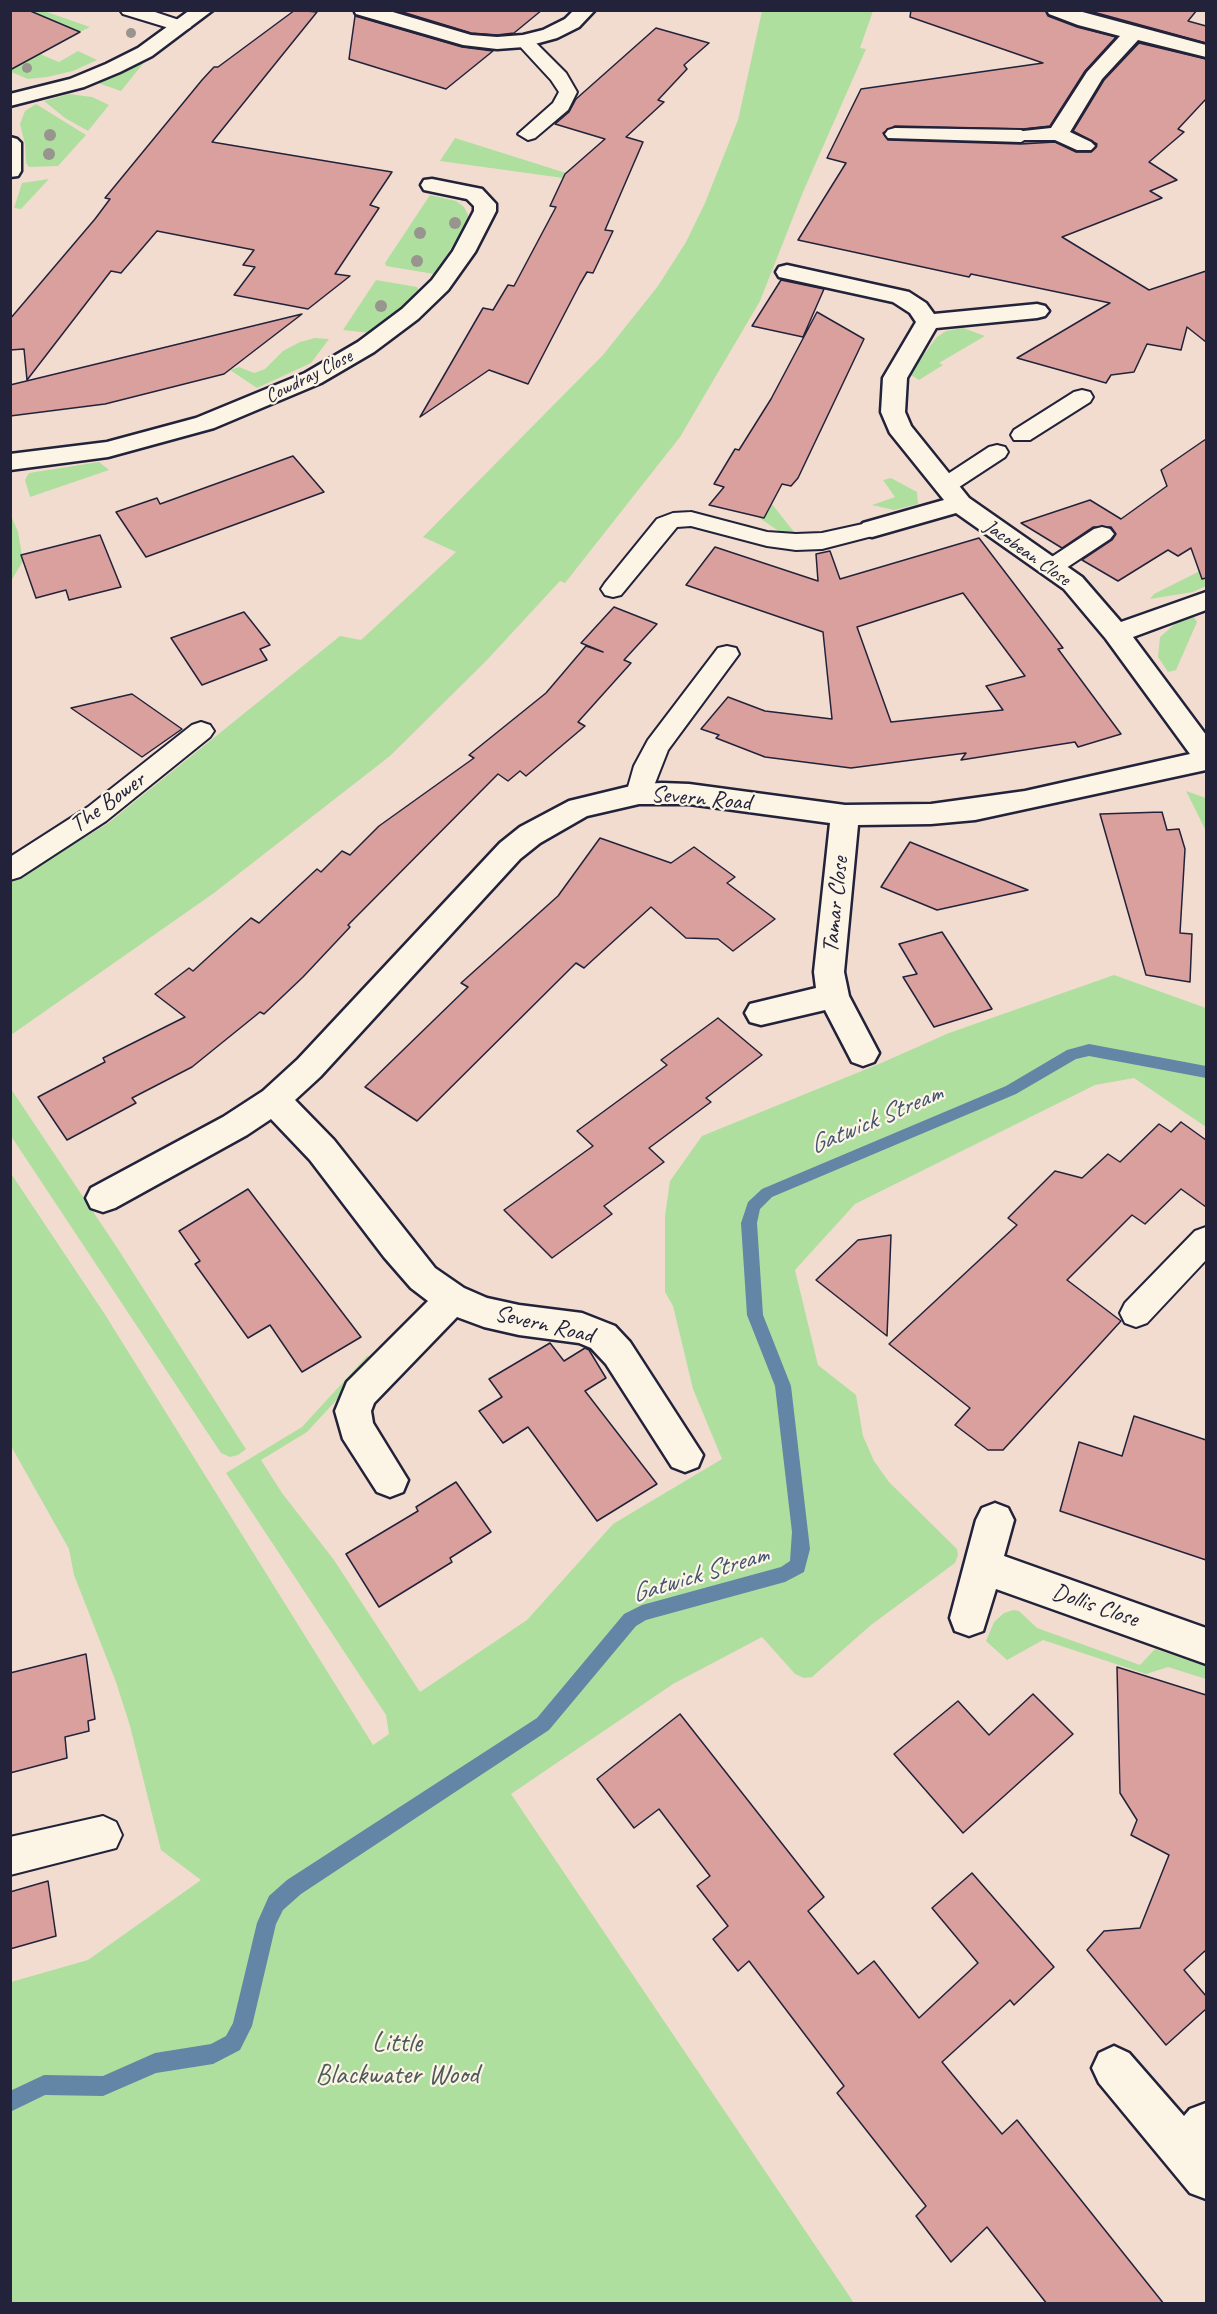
<!DOCTYPE html>
<style>
body{margin:0}
#map{position:relative;width:1217px;height:2314px;overflow:hidden;background:#f2dccf;font-family:Caveat,sans-serif}
canvas{display:block}
.frame{position:absolute;inset:0;border:12px solid #22223b;pointer-events:none}
</style>
<div id="map">
<canvas width="1217" height="2314"></canvas>
<div class="frame"></div>
</div>
<script>
const c = document.querySelector('canvas').getContext('2d');
c.lineJoin = 'round';
function fillPath(path, color) { c.fillStyle = color; c.fill(path, 'evenodd'); }
const poly = rows => new Path2D(rows.map(r => 'M' + r).join(''));
function trace(path, color, width, dash) { c.strokeStyle = color; c.lineWidth = width; c.lineCap = dash ? 'butt' : 'round'; c.setLineDash(dash || []); c.stroke(path); }
function write(font, color, halo, rows, align = 'center') {
  c.font = font + ' Caveat,sans-serif'; c.lineWidth = 4.5; c.setLineDash([]); c.textBaseline = 'middle'; c.strokeStyle = halo; c.fillStyle = color; for (const [text, x, y, turn = 0] of rows) {
    c.save(); c.translate(x, y); c.rotate((+turn || 0) * Math.PI / 180); c.textAlign = isNaN(turn) ? turn : align; if (halo) c.strokeText(text, 0, 0); c.fillText(text, 0, 0); c.restore();
  }
}
const green = poly([
 [28,11,44,11,90,27,80,32],
 [762,11,873,11,860,48,866,49,803,192,760,301,680,437,565,583,560,581,486,661,390,756,214,893,11,1035,11,882,107,824,340,636,361,640,456,552,423,537,603,355,658,286,686,242,705,203,738,120],
 [78,51,97,60,73,71,47,77,28,79,11,72,11,52,29,60,40,54,59,62],
 [146,60,121,91,98,83,123,72],
 [69,94,92,97,109,105,88,131,65,118,44,101],
 [36,104,86,135,58,166,29,167,26,163,25,144,20,124,25,111],
 [455,138,566,173,563,178,440,161],
 [49,179,21,209,14,208,22,183],
 [430,195,456,201,464,207,468,215,467,224,434,274,386,266,385,263],
 [376,280,417,287,419,291,370,333,343,330],
 [963,328,985,336,939,363,943,365,919,380,909,374,937,337,946,331],
 [315,338,329,339,311,363,257,388,230,370,239,367,254,373,265,369,283,351,300,342],
 [99,462,109,470,30,497,25,480,29,473],
 [891,478,917,492,918,504,894,510,872,505,895,497,883,480],
 [768,499,798,537,780,532,758,517],
 [10,513,18,532,23,561,11,581],
 [1206,568,1206,586,1193,592,1150,599,1154,594],
 [1194,617,1197,622,1176,670,1168,672,1158,657,1160,637,1176,623],
 [1186,791,1206,798,1206,831],
 [1114,975,1206,1008,1206,1127,1134,1078,1095,1085,855,1204,795,1270,818,1365,856,1395,863,1436,874,1461,889,1482,957,1549,958,1555,955,1563,871,1625,812,1677,804,1678,795,1674,762,1637,673,1684,511,1794,854,2303,11,2303,11,1982,88,1960,201,1880,161,1850,130,1726,116,1682,74,1575,69,1549,11,1446,10,1172,104,1313,373,1745,389,1734,386,1715,226,1473,302,1427,367,1356,375,1358,307,1432,261,1460,282,1493,334,1560,420,1692,527,1620,613,1524,722,1459,693,1389,673,1306,665,1292,665,1216,670,1181,702,1136,879,1064,949,1033],
 [11,1089,118,1249,240,1440,246,1449,238,1455,230,1457,221,1453,11,1136],
 [1013,1610,1019,1611,1037,1628,1140,1665,1155,1649,1206,1666,1206,1679,1168,1667,1146,1674,1043,1640,1007,1660,986,1641,994,1622,1004,1613]
]);
const stream = poly([
 [1089,1044,1206,1066,1206,1078,1089,1056,1076,1059,1016,1094,772,1197,760,1209,757,1223,763,1315,791,1386,808,1532,810,1549,804,1572,785,1582,646,1620,636,1626,549,1730,301,1894,283,1910,276,1924,252,2026,240,2050,213,2064,156,2073,103,2096,45,2095,10,2112,10,2091,44,2075,103,2076,155,2053,211,2044,226,2036,233,2023,257,1923,269,1896,287,1880,537,1718,624,1614,642,1605,781,1567,790,1561,792,1532,775,1386,747,1315,741,1223,748,1202,762,1189,1006,1086,1067,1050,1089,1044]
]);
const building = poly([
 [10,10,28,10,80,32,10,70,10,10],
 [295,10,317,12,212,142,392,172,370,205,379,208,335,274,350,276,308,309,234,295,255,267,243,265,254,250,157,231,121,273,111,271,27,380,24,349,10,350,10,319,95,219,110,199,105,198,202,80,214,67,218,67,295,10],
 [396,10,542,10,514,33,497,35,471,33,396,10],
 [911,10,1045,10,1048,16,1077,27,1116,37,1085,71,1050,126,1023,129,895,126,883,133,888,140,1021,144,1055,142,1076,152,1091,152,1097,144,1073,131,1104,80,1139,43,1206,59,1206,99,1178,129,1184,132,1149,162,1177,180,1150,191,1162,198,1062,237,1149,290,1206,271,1206,342,1187,327,1181,350,1147,344,1134,372,1111,375,1106,383,1017,358,1110,303,971,274,969,277,798,240,846,163,827,158,861,89,1043,63,910,17,911,10],
 [1086,10,1197,10,1188,21,1206,26,1206,43,1086,10],
 [355,16,462,47,493,51,446,89,349,59,355,16],
 [656,28,709,43,684,65,687,69,658,100,664,102,626,137,643,142,605,230,613,231,593,273,587,272,580,284,528,384,489,370,420,417,483,308,493,310,508,285,514,286,556,207,550,206,565,174,605,139,555,124,569,112,576,99,656,28],
 [781,280,824,289,803,337,752,326,781,280],
 [817,312,864,339,798,478,791,486,782,484,764,518,709,505,724,487,714,484,735,449,739,450,771,399,817,312],
 [302,314,224,374,105,404,10,416,10,385,302,314],
 [1206,439,1206,578,1202,579,1191,548,1178,556,1168,550,1118,581,1082,560,1112,540,1116,534,1111,527,1093,527,1062,548,1021,523,1090,500,1121,519,1167,486,1161,470,1206,439],
 [293,456,324,492,146,557,116,512,157,498,160,504,293,456],
 [100,535,121,587,69,600,66,590,36,598,21,555,100,535],
 [979,538,1063,648,1058,649,1121,734,1078,747,1075,742,961,760,966,753,851,768,765,757,716,738,719,735,701,729,728,697,765,711,832,719,823,632,686,585,715,547,818,581,816,554,830,551,840,579,979,538],
 [963,593,1025,676,986,686,1003,710,891,722,857,627,963,593],
 [614,607,657,624,624,660,631,663,578,722,585,726,526,776,520,771,508,781,498,774,348,925,350,927,303,977,264,1014,260,1012,192,1067,132,1098,136,1103,67,1140,38,1097,105,1062,103,1058,185,1017,155,994,189,968,193,971,251,918,259,923,317,869,321,872,342,851,350,855,379,826,474,758,469,755,546,693,586,646,603,652,581,643,614,607],
 [244,612,270,645,260,649,267,660,202,685,171,638,244,612],
 [132,694,182,729,142,757,71,708,132,694],
 [1162,812,1167,830,1179,829,1185,849,1180,933,1192,934,1190,982,1146,975,1100,814,1162,812],
 [600,838,671,863,694,847,735,877,727,883,775,919,733,951,718,939,686,938,651,907,584,968,576,963,417,1121,365,1087,468,987,461,983,558,896,600,838],
 [910,842,1028,890,937,910,881,887,910,842],
 [942,932,992,1009,934,1027,903,977,917,974,899,944,942,932],
 [718,1018,762,1055,706,1098,711,1102,649,1148,664,1162,604,1206,612,1214,552,1258,504,1210,593,1146,577,1131,667,1065,661,1060,718,1018],
 [1181,1122,1206,1140,1206,1207,1181,1189,1145,1224,1132,1215,1067,1280,1121,1321,1003,1450,988,1450,955,1425,970,1408,889,1344,1017,1225,1008,1218,1055,1171,1082,1178,1108,1154,1120,1162,1159,1124,1171,1132,1181,1122],
 [248,1189,361,1337,302,1372,270,1325,248,1338,195,1264,200,1261,179,1231,248,1189],
 [891,1235,887,1336,816,1280,858,1240,891,1235],
 [550,1343,564,1361,585,1348,589,1350,606,1378,585,1391,657,1484,597,1521,528,1427,503,1443,479,1411,502,1397,489,1379,550,1343],
 [1134,1416,1206,1440,1206,1560,1060,1511,1079,1442,1122,1456,1134,1416],
 [456,1482,491,1532,450,1558,452,1562,379,1607,346,1554,418,1511,416,1507,456,1482],
 [86,1654,95,1719,88,1721,89,1731,65,1737,67,1758,10,1773,10,1673,86,1654],
 [1117,1667,1206,1695,1206,1950,1184,1970,1206,1996,1206,2009,1166,2045,1087,1950,1104,1931,1140,1928,1169,1855,1131,1835,1137,1820,1120,1793,1117,1667],
 [1033,1694,1073,1734,963,1833,894,1754,958,1701,989,1735,1033,1694],
 [680,1714,824,1897,808,1911,858,1974,874,1961,919,2018,978,1963,932,1908,972,1873,1054,1967,1014,2005,1010,2000,942,2062,1002,2134,1017,2120,1164,2304,1047,2304,987,2227,951,2262,916,2216,926,2206,837,2093,844,2086,749,1961,738,1971,713,1939,728,1926,697,1886,710,1876,659,1809,634,1828,597,1779,680,1714],
 [48,1881,56,1936,10,1949,10,1892,48,1881]
]);
const lane = poly([
 [120,10,149,10,188,23,191,27,182,32,123,14,120,10],
 [524,36,530,37,566,73,577,92,568,110,535,138,528,140,518,134,553,103,559,92,551,80,515,41,524,36],
 [895,128,1021,130,1031,136,1021,142,888,138,885,134,888,130,895,128],
 [1082,390,1090,392,1093,397,1090,402,1030,440,1014,440,1011,435,1014,430,1074,392,1082,390],
 [997,445,1005,447,1008,452,1005,457,953,491,937,491,934,486,937,481,989,447,997,445],
 [691,512,767,532,796,534,822,533,872,522,880,524,884,529,880,534,822,549,796,550,767,546,691,526,677,527,621,595,613,597,605,595,601,589,605,583,657,519,673,513,691,512],
 [1102,527,1110,529,1114,534,1110,539,1060,572,1052,575,1044,572,1040,567,1044,562,1094,529,1102,527],
 [727,646,736,648,739,654,668,750,648,801,639,803,630,801,626,794,634,766,648,740,718,648,727,646],
 [201,722,210,725,214,731,210,737,106,821,20,877,10,880,10,857,88,807,192,725,201,722],
 [1206,1227,1206,1260,1147,1323,1136,1327,1125,1323,1120,1313,1125,1303,1195,1231,1206,1227],
 [103,1816,116,1822,122,1835,116,1848,10,1875,10,1837,103,1816]
]);
const street = poly([
 [190,10,213,10,152,56,120,72,84,87,10,106,10,94,70,79,106,64,138,48,190,10],
 [354,10,386,10,471,35,497,37,523,35,543,30,565,19,574,10,595,10,579,27,557,38,524,47,497,49,463,45,356,14,354,10],
 [1047,10,1075,10,1206,45,1206,57,1138,40,1102,79,1070,132,1091,142,1095,146,1091,150,1077,150,1055,140,1014,140,1010,136,1014,132,1051,128,1087,72,1120,36,1078,25,1049,14,1047,10],
 [10,137,17,139,21,143,21,171,18,176,10,177,10,137],
 [432,179,482,189,496,204,496,211,475,252,448,290,418,319,374,352,321,383,214,428,108,457,10,470,10,454,107,442,196,418,305,373,358,342,402,309,432,280,453,251,474,211,474,206,467,199,424,190,421,185,424,180,432,179],
 [787,265,909,292,926,303,934,314,1037,304,1045,306,1049,311,1045,316,1037,318,936,328,907,378,905,412,911,426,969,498,1082,577,1121,622,1206,592,1206,610,1133,637,1206,735,1206,770,975,820,931,824,858,825,844,972,849,996,879,1053,874,1062,863,1066,852,1062,825,1010,761,1025,750,1022,745,1013,750,1004,816,988,814,972,830,823,689,804,639,804,587,816,540,843,520,859,320,1077,295,1100,334,1140,435,1268,464,1288,487,1298,519,1305,582,1313,615,1326,630,1342,703,1455,698,1467,685,1472,672,1467,606,1364,591,1348,579,1343,519,1335,484,1327,457,1317,374,1403,371,1411,373,1423,408,1480,403,1492,390,1497,377,1492,343,1439,335,1411,347,1382,428,1301,411,1288,384,1257,310,1160,271,1119,247,1135,115,1208,103,1212,91,1208,86,1198,91,1188,223,1117,263,1091,298,1059,500,843,520,827,569,801,639,784,662,783,689,784,845,805,931,804,1025,791,1190,754,1106,639,1064,589,956,513,872,537,863,535,859,529,863,523,944,500,890,433,881,412,883,378,916,322,910,313,893,302,779,277,776,272,779,267,787,265],
 [995,1503,1008,1508,1014,1520,1004,1556,1206,1628,1206,1664,996,1589,983,1631,969,1636,955,1631,950,1618,976,1520,982,1508,995,1503],
 [1114,2046,1129,2053,1184,2116,1190,2109,1206,2103,1206,2199,1190,2193,1099,2083,1092,2068,1099,2053,1114,2046]
]);
const trees = [
 [131,33,5],
 [27,68,5],
 [50,135,6],
 [49,154,6],
 [455,223,6],
 [420,233,6],
 [417,261,6],
 [381,306,6]
];
const farStreetnames = [
 ["Cowdray Close",309,377,-27],
 ["Jacobean Close",1027,553,35]
];
const streetNames = [
 ["Severn Road",701,799,5],
 ["The Bower",108,803,-36],
 ["Tamar Close",836,905,-84],
 ["Severn Road",544,1325,13],
 ["Dollis Close",1095,1606,19]
];
const waterNames = [
 ["Gatwick Stream",876,1120,-23],
 ["Gatwick Stream",700,1575,-17]
];
const nearParknames = [
 ["Little",397,2044],
 ["Blackwater Wood",397,2076]
];
fillPath(green, '#afdf9f');
fillPath(stream, '#6385a6');
fillPath(building, '#daa09d');
trace(building, '#22223b', 1.5);
trace(lane, '#22223b', 4);
trace(street, '#22223b', 5);
fillPath(lane, '#fcf5e5');
fillPath(street, '#fcf5e5');
c.fillStyle = '#97958e';
for (const [x, y, r] of trees) { c.beginPath(); c.arc(x, y, r, 0, 2 * Math.PI); c.fill(); }
write('20px', '#22223b', '#fcf5e5', farStreetnames);
write('24px', '#22223b', '#fcf5e5', streetNames);
write('italic 26px', '#425470', '#fcf5e5', waterNames);
write('28px', '#4c5b59', '#fcf5e5', nearParknames);
</script>
